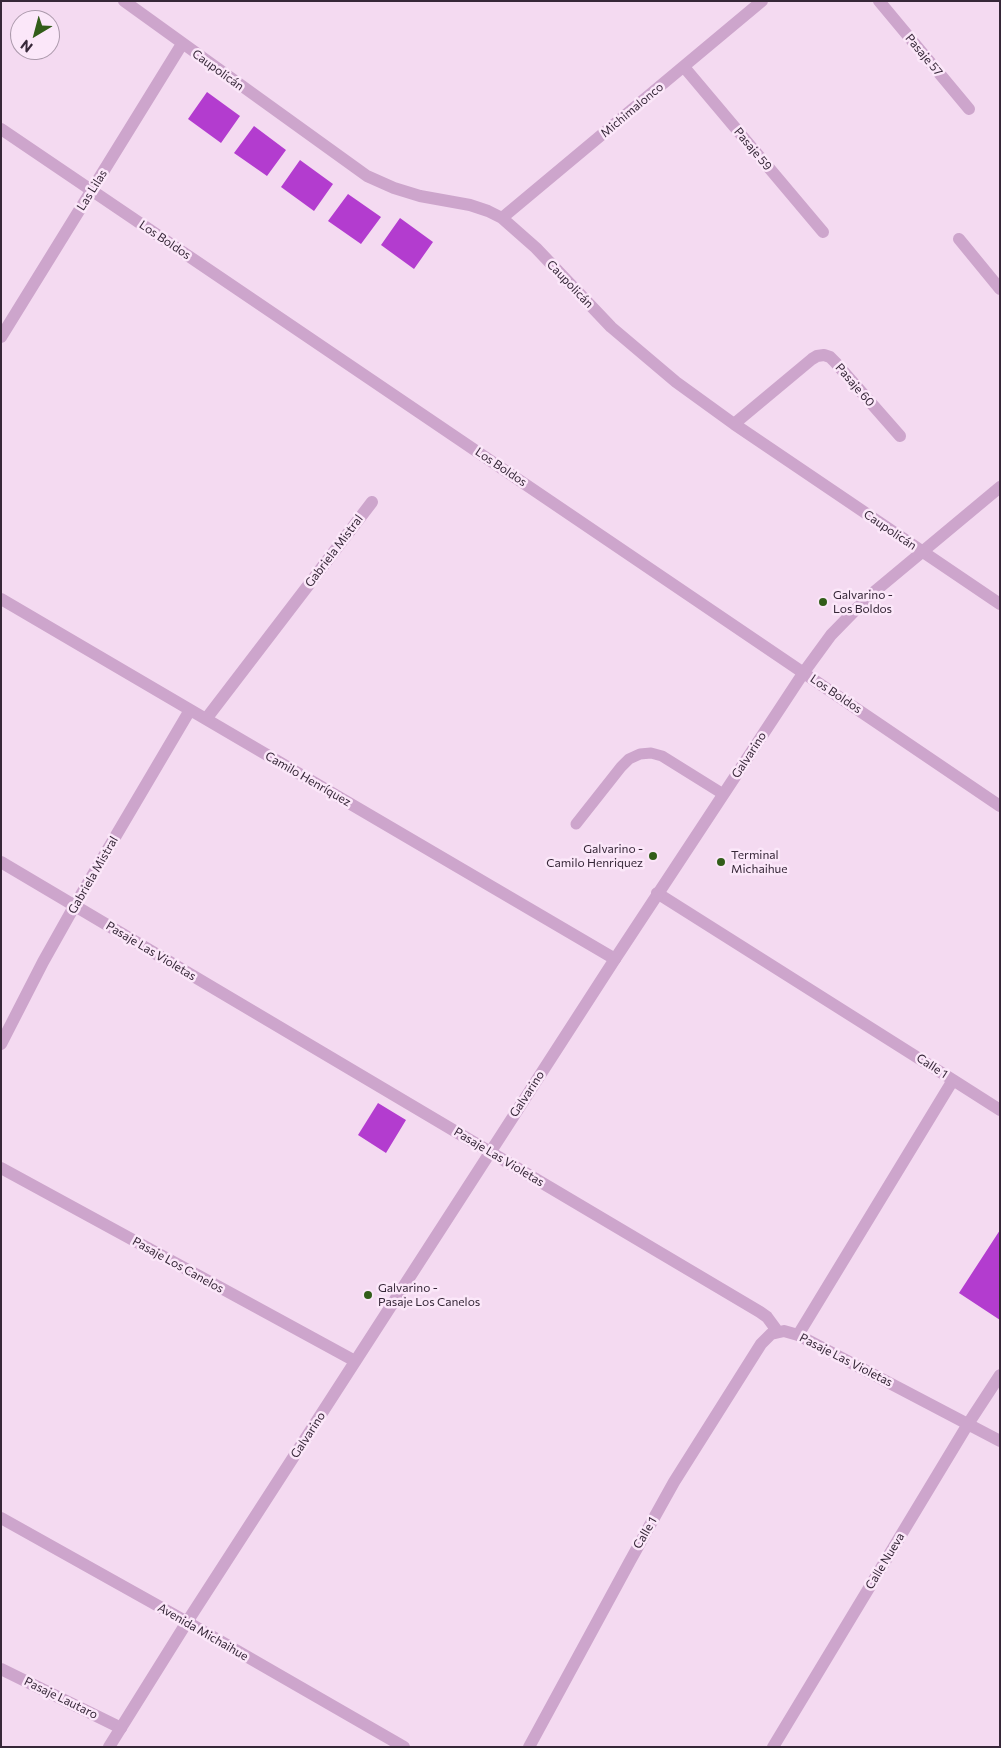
<!DOCTYPE html>
<meta charset="utf-8">
<style>
body{margin:0}
#map{position:relative;width:1001px;height:1748px;overflow:hidden;background:#f4daf1;font-family:Commissioner,sans-serif}
canvas{display:block}
.frame{position:absolute;inset:0;border:2px solid #362738;pointer-events:none}
.north{position:absolute;left:10px;top:10px;width:50px;height:50px;box-sizing:border-box;background:#fbe7f9;border:1px solid #ac9aac;border-radius:50%;rotate:217deg;font-size:14px;font-weight:700;line-height:20px;text-align:center;color:#362738}
.north::after{content:'';display:block;margin:auto;width:18px;height:22px;background:#325d19;clip-path:polygon(50% 0,100% 100%,50% 72%,0 100%)}
</style>
<div id="map">
<canvas width="1001" height="1748"></canvas>
<div class="frame"></div>
<div class="north">N</div>
</div>
<script>
const c = document.querySelector('canvas').getContext('2d');
c.lineJoin = 'round';
function fillPath(path, color) { c.fillStyle = color; c.fill(path, 'evenodd'); }
const poly = rows => new Path2D(rows.map(r => 'M' + r).join(''));
function trace(path, color, width, dash) { c.strokeStyle = color; c.lineWidth = width; c.lineCap = dash ? 'butt' : 'round'; c.setLineDash(dash || []); c.stroke(path); }
function write(font, color, halo, rows, align = 'center') {
  c.font = font + ' Commissioner,sans-serif'; c.lineWidth = 5; c.setLineDash([]); c.textBaseline = 'middle'; c.strokeStyle = halo; c.fillStyle = color; for (const [text, x, y, turn = 0] of rows) {
    c.save(); c.translate(x, y); c.rotate((+turn || 0) * Math.PI / 180); c.textAlign = isNaN(turn) ? turn : align; if (halo) c.strokeText(text, 0, 0); c.fillText(text, 0, 0); c.restore();
  }
}
const building = poly([
 [207,92,240,116,221,143,188,119],
 [254,126,286,150,267,176,234,153],
 [300,160,333,184,314,211,281,187],
 [348,194,381,217,361,244,328,221],
 [400,218,433,242,414,269,381,245],
 [378,1103,406,1120,386,1153,358,1135],
 [1000,1230,1000,1320,959,1293]
]);
const service = poly([
 [576,824,621,767,629,759,640,754,651,753,662,756,723,794]
]);
const minor = poly([
 [124,1,367,176,394,188,420,196,470,205,488,211,502,218,536,248,611,327,676,382,734,424,1000,604],
 [879,1,969,109],
 [684,67,823,232],
 [1,129,1000,806],
 [502,218,762,1],
 [959,239,1000,289],
 [1,337,182,44],
 [734,424,812,359,817,356,824,355,830,357,835,362,900,436],
 [1,599,615,959],
 [206,719,372,502],
 [1,862,760,1312,767,1317,778,1332],
 [657,893,953,1080,798,1335],
 [1,1044,43,962,75,905,190,710],
 [953,1080,1000,1110],
 [1,1168,355,1361],
 [187,1622,404,1747],
 [1,1669,121,1728],
 [529,1747,630,1561,674,1482,761,1344,771,1334,784,1331,798,1335,1000,1441],
 [773,1747,968,1424,1000,1375]
]);
const tertiary = poly([
 [1,1518,187,1622],
 [109,1747,187,1622,615,959,804,672,831,635,868,597,1000,487]
]);
const markers = [
 [823,602,5,"#325d19"],
 [653,856,5,"#325d19"],
 [721,862,5,"#325d19"],
 [368,1295,5,"#325d19"]
];
const streetNames = [
 ["Pasaje 57",924,55,50],
 ["Caupolicán",218,70,36],
 ["Michimalonco",632,110,-40],
 ["Pasaje 59",753,149,50],
 ["Las Lilas",92,190,-58],
 ["Los Boldos",165,240,34],
 ["Caupolicán",570,284,46],
 ["Pasaje 60",855,385,49],
 ["Los Boldos",501,467,34],
 ["Caupolicán",890,530,34],
 ["Gabriela Mistral",334,551,-53],
 ["Los Boldos",836,694,34],
 ["Galvarino",749,755,-57],
 ["Camilo Henríquez",308,779,30],
 ["Gabriela Mistral",93,875,-60],
 ["Pasaje Las Violetas",151,951,31],
 ["Calle 1",932,1066,33],
 ["Galvarino",527,1094,-57],
 ["Pasaje Las Violetas",499,1157,31],
 ["Pasaje Los Canelos",178,1265,29],
 ["Pasaje Las Violetas",846,1360,27],
 ["Galvarino",308,1435,-57],
 ["Calle 1",645,1533,-60],
 ["Calle Nueva",885,1561,-59],
 ["Avenida Michaihue",203,1632,30],
 ["Pasaje Lautaro",61,1698,26]
];
const poiNames = [
 ["Galvarino -",833,595],
 ["Los Boldos",833,609],
 ["Galvarino -",643,849,"right"],
 ["Camilo Henriquez",643,863,"right"],
 ["Terminal",731,855],
 ["Michaihue",731,869],
 ["Galvarino -",378,1288],
 ["Pasaje Los Canelos",378,1302]
];
fillPath(building, '#b33ccf');
trace(service, '#cda5cc', 11);
trace(minor, '#cda5cc', 12);
trace(tertiary, '#cda5cc', 12);
for (const [x, y, r, color] of markers) { const dot = new Path2D(); dot.arc(x, y, r, 0, 2 * Math.PI); c.fillStyle = color; c.fill(dot); trace(dot, '#fbe7f9', 2); }
write('12px', '#362738', '#fbe7f9', streetNames);
write('12px', '#362738', '#fbe7f9', poiNames, 'left');
</script>
